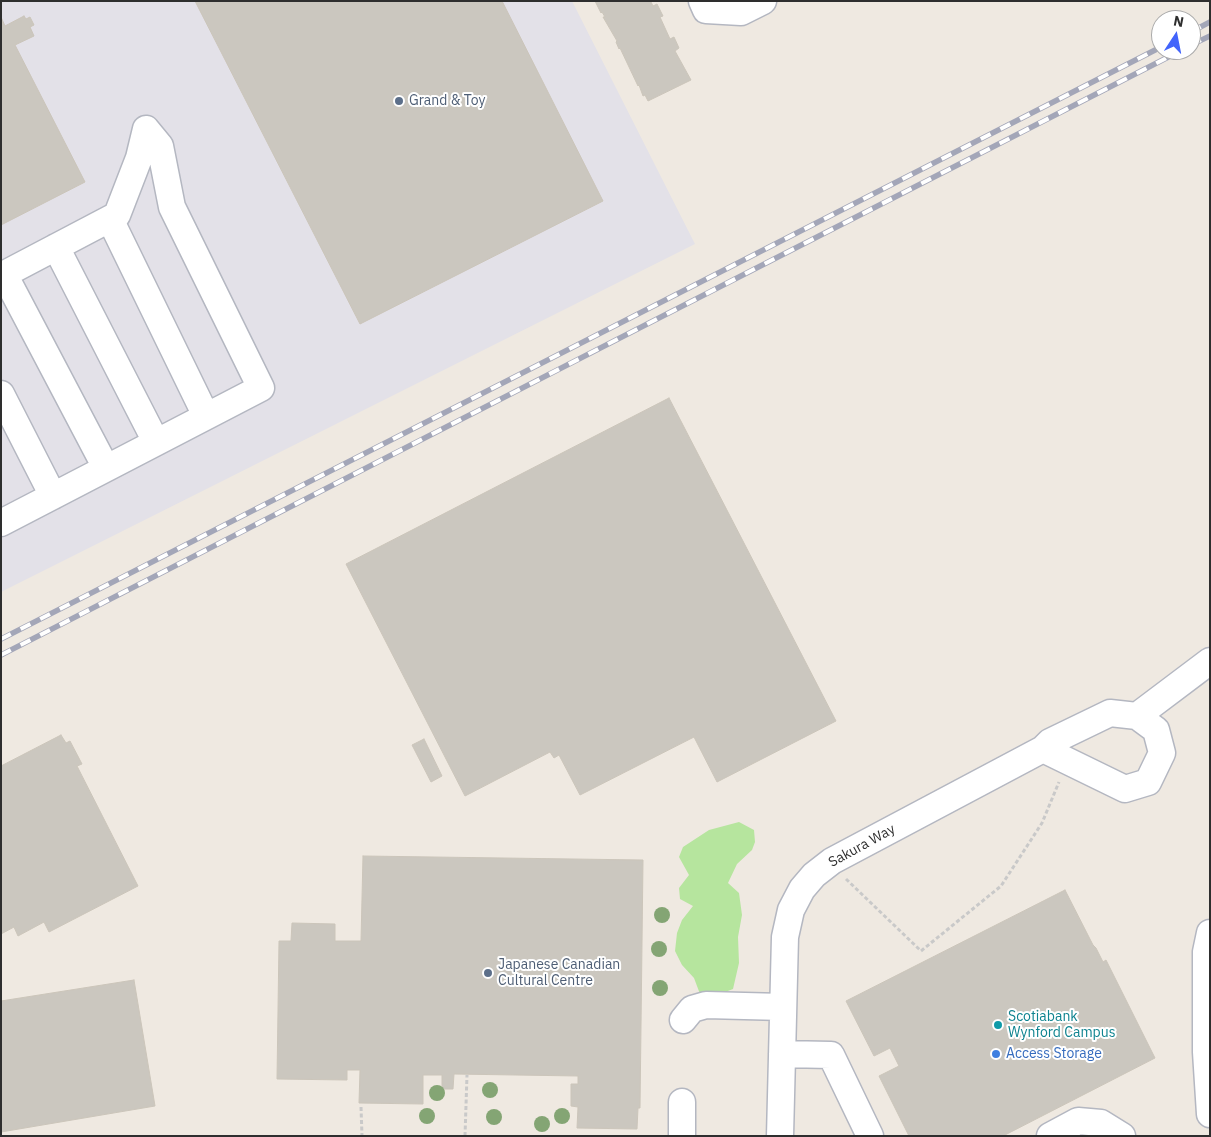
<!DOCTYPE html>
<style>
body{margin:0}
#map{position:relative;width:1211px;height:1137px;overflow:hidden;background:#efe9e1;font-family:"IBM Plex Sans",sans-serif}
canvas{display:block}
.frame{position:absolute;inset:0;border:2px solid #2e2e2e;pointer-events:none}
.north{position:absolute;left:1151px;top:10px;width:50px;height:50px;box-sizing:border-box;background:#fff;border:1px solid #ababab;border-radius:50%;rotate:11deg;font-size:14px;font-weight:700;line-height:20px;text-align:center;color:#2e2e2e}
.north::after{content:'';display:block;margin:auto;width:18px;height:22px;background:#4264fb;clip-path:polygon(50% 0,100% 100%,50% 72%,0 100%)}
</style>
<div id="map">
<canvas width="1211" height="1137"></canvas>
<div class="frame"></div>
<div class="north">N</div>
</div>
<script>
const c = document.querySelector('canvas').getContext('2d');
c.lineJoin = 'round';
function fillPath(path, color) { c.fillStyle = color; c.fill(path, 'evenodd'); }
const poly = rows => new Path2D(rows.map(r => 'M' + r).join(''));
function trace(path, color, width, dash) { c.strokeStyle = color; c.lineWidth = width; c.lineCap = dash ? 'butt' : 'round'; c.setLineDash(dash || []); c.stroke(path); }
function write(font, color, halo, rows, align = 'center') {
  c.font = font + ' "IBM Plex Sans",sans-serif'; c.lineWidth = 4; c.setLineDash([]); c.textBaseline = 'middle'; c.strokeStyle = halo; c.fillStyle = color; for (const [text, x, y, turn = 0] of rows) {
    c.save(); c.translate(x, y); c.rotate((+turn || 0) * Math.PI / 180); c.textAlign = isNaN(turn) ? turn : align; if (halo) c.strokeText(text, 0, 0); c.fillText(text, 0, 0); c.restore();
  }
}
const industrial = poly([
 [1,1,572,1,695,244,1,592]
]);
const green = poly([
 [739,822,754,830,755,842,752,850,737,864,728,883,739,893,742,915,738,937,739,963,733,989,720,994,700,994,694,978,682,965,675,951,677,933,682,920,693,906,680,899,679,888,689,875,679,857,683,847,709,830]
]);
const building = poly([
 [195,1,502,1,603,201,360,324,195,1],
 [595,1,652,1,651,2,653,6,657,4,663,16,660,17,670,39,674,37,679,48,675,51,691,80,648,101,645,95,643,96,639,85,638,86,620,48,619,49,616,42,617,41,603,17,605,17,602,12,601,13,595,1],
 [24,16,26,19,30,17,34,25,30,27,34,36,15,45,85,182,1,225,1,17,5,26,24,16],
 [669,398,836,721,717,782,694,737,580,795,559,755,554,758,550,752,465,796,346,564,669,398],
 [61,735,66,743,70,741,82,764,77,766,138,886,49,932,44,922,18,936,14,927,1,934,1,766,61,735],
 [424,739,442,776,431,782,412,745,424,739],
 [363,856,643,860,640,1108,638,1108,637,1129,577,1128,578,1107,571,1106,571,1084,578,1084,578,1076,454,1074,453,1089,442,1089,442,1075,423,1075,423,1104,359,1103,360,1070,347,1070,347,1080,277,1079,279,941,291,941,292,923,335,924,335,941,361,941,363,856],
 [1065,890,1093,945,1096,948,1103,962,1106,960,1155,1058,1003,1136,909,1136,879,1076,899,1066,890,1048,874,1056,846,1001,1065,890],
 [134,980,155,1106,1,1132,1,1001,134,980]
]);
const path = poly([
 [846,879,921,951,1001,886,1042,823,1059,782],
 [361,1107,362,1136],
 [465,1136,467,1075]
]);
const minor = poly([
 [702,1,706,10,741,12,763,1],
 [110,219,206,416],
 [56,247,156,442],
 [4,274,106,468],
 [1,276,117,215,139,158,146,129],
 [1,394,53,496],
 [1,523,261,388,172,207,160,146,146,129],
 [1137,716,1210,661],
 [1210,933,1206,952,1206,1052,1210,1114],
 [683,1020,692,1009,706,1005,783,1007],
 [782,1054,831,1055,870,1136],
 [682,1136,682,1102],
 [780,1136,785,937,791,910,802,889,814,875,832,861,1043,749,1050,742,1110,713,1137,716,1156,730,1162,753,1148,782,1125,789,1043,749],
 [1050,1136,1078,1121,1101,1123,1122,1136]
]);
const rail = poly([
 [1191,32,1210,22],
 [1191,45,1210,36],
 [1,639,1161,47],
 [1,655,1182,50]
]);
const trees = [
 [662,915],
 [659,949],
 [660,988],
 [490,1090],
 [437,1093],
 [427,1116],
 [562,1116],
 [494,1117],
 [542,1124]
];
const markers = [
 [399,101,5,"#5c6f8a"],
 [488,973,5,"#5c6f8a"],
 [998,1025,5,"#0f9aa8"],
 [996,1054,5,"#3f7fe0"]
];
const serviceNames = [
 ["Grand & Toy",409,101],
 ["Japanese Canadian",498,965],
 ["Cultural Centre",498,981]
];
const streetNames = [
 ["Sakura Way",862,846,-29]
];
const cultureNames = [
 ["Scotiabank",1008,1017],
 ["Wynford Campus",1008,1033]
];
const shopNames = [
 ["Access Storage",1006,1054]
];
fillPath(industrial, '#e3e1e8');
fillPath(green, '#b6e59e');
fillPath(building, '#cbc7bf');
trace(building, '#cbc5ba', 1);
trace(minor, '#b4b7c1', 29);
trace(path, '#c9c9c9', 3, [4, 2.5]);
trace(minor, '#fff', 26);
trace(rail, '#a3a6b8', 5.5);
trace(rail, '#fff', 4, [11]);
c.fillStyle = '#84a574';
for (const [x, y] of trees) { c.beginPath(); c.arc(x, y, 8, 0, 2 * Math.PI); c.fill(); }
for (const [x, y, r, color] of markers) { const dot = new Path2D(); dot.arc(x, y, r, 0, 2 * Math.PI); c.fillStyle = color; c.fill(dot); trace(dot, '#fff', 2); }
write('14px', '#4e5e75', '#fff', serviceNames, 'left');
write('14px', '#2e2e2e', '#fff', streetNames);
write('14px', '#0d838f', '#fff', cultureNames, 'left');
write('14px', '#366cbe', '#fff', shopNames, 'left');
</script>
